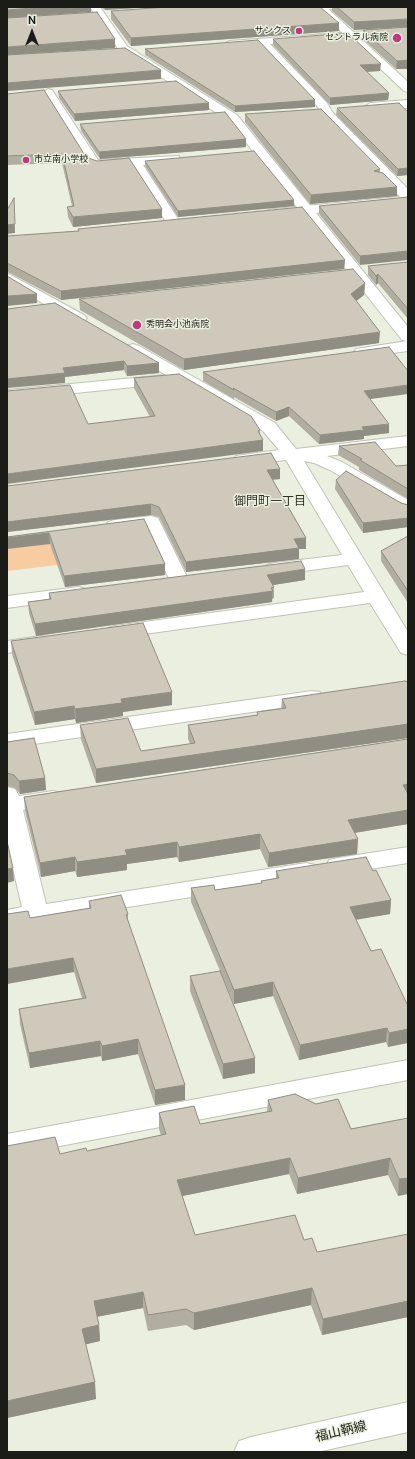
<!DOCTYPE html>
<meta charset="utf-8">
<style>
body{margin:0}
#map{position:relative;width:415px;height:1459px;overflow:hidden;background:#ebefdf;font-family:"DM Sans",sans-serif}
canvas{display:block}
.frame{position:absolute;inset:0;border:8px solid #1b1c17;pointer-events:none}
.north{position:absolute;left:12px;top:12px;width:40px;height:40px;-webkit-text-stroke:3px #ebefdf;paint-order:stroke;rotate:0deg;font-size:11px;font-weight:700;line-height:16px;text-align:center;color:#1b1c17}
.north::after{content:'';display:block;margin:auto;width:14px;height:18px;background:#1b1c17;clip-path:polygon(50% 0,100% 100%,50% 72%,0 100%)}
</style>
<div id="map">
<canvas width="415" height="1459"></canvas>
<div class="frame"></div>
<div class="north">N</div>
</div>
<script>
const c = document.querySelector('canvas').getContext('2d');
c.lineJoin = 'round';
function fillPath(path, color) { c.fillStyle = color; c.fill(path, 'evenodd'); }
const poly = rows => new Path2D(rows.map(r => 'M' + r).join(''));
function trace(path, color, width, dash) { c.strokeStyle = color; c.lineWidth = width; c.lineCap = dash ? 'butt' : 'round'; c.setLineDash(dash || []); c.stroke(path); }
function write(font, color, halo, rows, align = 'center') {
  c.font = font + ' "DM Sans","Noto Sans JP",sans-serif'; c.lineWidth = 3; c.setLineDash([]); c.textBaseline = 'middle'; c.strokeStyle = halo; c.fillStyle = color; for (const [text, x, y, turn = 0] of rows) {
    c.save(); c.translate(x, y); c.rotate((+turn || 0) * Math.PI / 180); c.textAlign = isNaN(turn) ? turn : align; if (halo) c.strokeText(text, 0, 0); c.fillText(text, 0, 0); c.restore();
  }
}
const green = poly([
 [74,536,74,563,7,571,7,544]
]);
const minor = poly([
 [90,7,100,7,127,46,237,115,408,327,408,351,362,357,356,355,354,352,356,349,407,341,402,340,229,121,119,50,90,7],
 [315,7,334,7,333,9,320,11,316,10,315,7],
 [408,28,408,34,270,44,327,103,332,112,408,189,408,201,403,200,323,117,318,107,259,45,230,47,224,44,230,41,408,28],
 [48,89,52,90,98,160,179,156,180,159,179,162,143,165,180,222,178,225,168,225,130,166,97,169,88,166,42,93,48,89],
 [408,100,408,108,370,111,364,107,370,103,408,100],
 [7,273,84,315,87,318,84,321,79,323,74,321,7,283,7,273],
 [133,344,139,346,275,423,296,449,408,436,408,446,327,456,342,462,408,500,408,514,401,512,330,470,314,463,304,461,408,632,408,655,401,653,370,603,115,638,108,636,105,632,108,628,115,626,364,592,348,565,274,575,267,573,264,569,267,565,274,563,342,555,286,460,242,465,236,464,233,460,236,456,242,455,279,450,263,431,170,377,171,379,169,382,163,384,7,400,7,390,166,375,127,352,125,349,127,346,133,344],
 [151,516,158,518,160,522,189,581,186,585,179,587,172,585,145,528,115,532,108,530,106,526,108,522,115,520,151,516],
 [79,587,86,589,89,593,86,597,7,608,7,596,79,587],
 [41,636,48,638,51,642,48,646,7,653,7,641,41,636],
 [312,691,320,692,323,697,320,702,7,748,7,734,312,691],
 [7,787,15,789,19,796,53,791,61,793,65,798,61,803,23,810,46,904,306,863,315,865,318,871,315,877,306,879,7,926,7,910,22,907,7,843,7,787],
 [408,847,408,863,338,874,329,872,326,866,329,860,338,858,408,847],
 [408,1060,408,1080,7,1156,7,1134,408,1060]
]);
const tertiary = poly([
 [315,7,326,7,408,82,408,92,404,91,315,7],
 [408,196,408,204,274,217,269,216,267,213,269,210,274,209,408,196]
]);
const primary = poly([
 [408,1402,408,1432,317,1452,234,1452,239,1441,251,1437,408,1402]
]);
const wall = poly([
 [101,7,151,7,105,10],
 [332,7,408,7,354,30,332,11],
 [111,11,339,31,131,46,111,19],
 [408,27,396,69,363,39,363,30],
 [273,39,380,71,367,72,389,93,388,100,330,105,273,45],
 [145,49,315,100,315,107,235,112,145,55],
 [58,91,209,110,75,121,59,98],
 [7,94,86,157,162,218,73,227,68,217,67,207,72,206,62,163,7,165],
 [337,108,408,112,408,175,397,176,336,115],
 [245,114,380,169,380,172,397,196,310,204,245,122],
 [80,124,246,139,246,147,100,159,81,131],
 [145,161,294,200,294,206,178,217,145,166],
 [407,178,408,178,408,187,407,186],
 [408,197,360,265,319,214,319,206],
 [78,229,345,260,344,269,61,300,8,272,7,272,7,236,78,231],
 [408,262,408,319,378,283,376,285,368,275,368,266],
 [365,283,364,295,356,301,379,343,184,370,80,310,79,299],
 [7,309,159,373,127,376,124,370,65,377,65,383],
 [203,372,370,399,389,433,364,436,364,439,319,444,289,416,276,421,234,397,234,399,203,381],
 [134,378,260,430,260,434,263,440,263,451,88,424,150,417,134,388],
 [339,446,396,466,408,465,408,499,359,470,359,467,338,455],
 [280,479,273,480,306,538,306,549,299,549,299,559,186,572,159,517,151,515,7,532,7,486],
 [336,480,408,505,408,527,363,533,335,489],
 [144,519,165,564,165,575,65,587,50,544,7,537],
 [408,536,408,603,381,561,381,551],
 [305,580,273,585,274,587,274,598,272,599,272,602,36,636,29,613,28,602,49,599,49,593],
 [11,641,172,705,123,712,123,716,76,723,75,719,35,725,12,654],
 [408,682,408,738,96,783,81,739,80,725,141,751,190,744,188,739,188,725,257,715,257,712,281,709,282,699],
 [408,739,408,824,355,833,358,839,357,854,268,867,260,849,179,862,177,857,127,864,127,870,77,877,75,871,41,877,25,811,24,797],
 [7,742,45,778,46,790,20,794,15,788,7,786],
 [276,871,373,871,391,900,390,914,356,919,371,951,407,1004,388,1047,386,1042,299,1060,273,996,234,1004,191,902,191,888,215,890,261,883,261,881,276,878],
 [89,901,128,914,128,920,185,1100,155,1105,138,1054,102,1061,101,1056,30,1068,20,1024,19,1009,82,998,74,972,30,918,89,908],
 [190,976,255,1073,223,1079,190,991],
 [268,1100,351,1129,408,1118,398,1196,388,1175,297,1194,289,1174,182,1196,195,1235,304,1240,317,1252,408,1234,408,1317,322,1335,311,1305,194,1330,186,1325,148,1331,143,1308,97,1317,99,1325,100,1341,86,1344,96,1399,7,1418,60,1154,87,1151,161,1135,159,1129,159,1113,200,1124,267,1112]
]);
const shadedWall = poly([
 [45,7,91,7,91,12,7,18,7,10],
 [105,7,151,7,105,10],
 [408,19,408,27,354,30,354,22],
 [339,23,339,31,131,46,131,38],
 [115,39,115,48,7,55,7,47],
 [408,60,408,69,396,69,397,61],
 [381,64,380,71,360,72,360,65],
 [161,70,161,79,7,91,7,83],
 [389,93,388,100,330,105,330,98],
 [315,100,315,107,235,112,235,106],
 [209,103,209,110,75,121,74,114],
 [246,139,246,147,100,159,99,152],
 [408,168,408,175,397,176,398,169],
 [397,187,397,196,310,204,311,195],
 [14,198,15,233,7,234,7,225],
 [294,200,294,206,178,217,178,211],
 [162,209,162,218,73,227,73,217],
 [408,251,408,260,360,265,360,256],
 [345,260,344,269,61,300,61,291],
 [378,274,378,283,376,285,376,276],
 [365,283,364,295,350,306,351,294],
 [37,294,37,303,7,306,7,296],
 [380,332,379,343,184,370,184,359],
 [124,361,124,370,65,377,65,383,7,388,7,379,63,368],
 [159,363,159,373,127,376,127,366],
 [408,385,408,394,363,400,364,391],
 [289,407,289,416,276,421,276,412],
 [389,424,389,433,364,436,364,439,319,444,320,435,362,427],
 [263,440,263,451,7,484,7,474],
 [280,469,280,479,267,480,267,470],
 [151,504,151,515,7,532,7,522],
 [408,518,408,527,363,533,363,523],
 [49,533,50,544,7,549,7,538],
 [306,538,306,549,299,549,299,559,186,572,186,562,294,539],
 [165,564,165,575,65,587,64,576],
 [305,569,305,580,267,586,267,575],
 [273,591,272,602,36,636,35,624],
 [172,692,172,705,123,712,123,716,76,723,75,709,121,699],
 [74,706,75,719,35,725,34,712],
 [408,724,408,738,96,783,96,769],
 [45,778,46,790,20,794,19,781],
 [408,784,408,798,403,785],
 [408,810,408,824,347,834,348,820],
 [260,834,260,849,179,862,179,847],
 [358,839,357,854,268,867,269,853],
 [177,842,177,857,127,864,127,870,77,877,77,862,125,850],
 [75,857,75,871,41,877,40,863],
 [13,868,14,881,7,883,7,869],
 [391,900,390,914,349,921,350,907],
 [73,958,74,972,7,984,7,969],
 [273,982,273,996,234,1004,234,990],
 [387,1028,386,1042,299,1060,300,1045],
 [408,1029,408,1043,388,1047,389,1033],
 [138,1039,138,1054,102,1061,102,1046],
 [100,1041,101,1056,30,1068,29,1053],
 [255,1058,255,1073,223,1079,223,1064],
 [185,1085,185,1100,155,1105,155,1090],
 [290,1158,289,1174,178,1197,177,1180],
 [390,1158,388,1175,297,1194,298,1178],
 [408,1178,408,1194,398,1196,399,1179],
 [312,1288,311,1305,194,1330,194,1313],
 [143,1292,143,1308,95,1317,94,1301],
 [408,1301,408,1317,322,1335,323,1319],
 [99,1325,100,1341,83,1345,82,1329],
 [95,1382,96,1399,7,1418,7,1401]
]);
const building = poly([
 [7,7,45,7,7,10,7,7],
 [167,7,320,7,339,23,131,38,111,11,167,7],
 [337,7,408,7,408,19,354,22,337,7],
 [97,12,115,39,7,47,7,18,97,12],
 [408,27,408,60,397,61,363,30,408,27],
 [348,33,381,64,360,65,389,93,330,98,273,39,348,33],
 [258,40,315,100,235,106,145,49,258,40],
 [125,48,161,70,7,83,7,55,125,48],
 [176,81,209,103,74,114,58,91,176,81],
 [44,90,86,157,97,161,129,158,162,209,73,217,67,207,74,206,62,154,7,156,7,94,44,90],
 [399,103,408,112,408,168,398,169,337,108,399,103],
 [321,109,380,169,374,171,383,173,397,187,311,195,245,114,321,109],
 [225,112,246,139,99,152,80,124,225,112],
 [254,151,294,200,178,211,145,161,254,151],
 [408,197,408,251,360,256,319,206,408,197],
 [14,198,15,224,7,225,7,210,14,198],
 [302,207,345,260,61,291,7,263,7,236,79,231,78,229,302,207],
 [408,262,408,309,378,274,376,276,368,266,408,262],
 [353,269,365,283,351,294,380,332,184,359,79,299,353,269],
 [7,276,37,294,7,296,7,276],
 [55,303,159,363,127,366,124,361,63,368,65,373,7,379,7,309,55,303],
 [389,347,408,371,408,385,364,391,389,424,362,427,364,430,320,435,289,407,276,412,233,388,234,390,203,372,389,347],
 [179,374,251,416,260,430,258,431,263,440,7,474,7,391,70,385,88,424,155,416,134,378,179,374],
 [375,442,396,466,408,465,408,489,360,460,362,459,339,446,375,442],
 [271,453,280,469,267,470,306,538,294,539,299,548,186,562,159,507,151,504,7,522,7,486,271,453],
 [346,471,401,503,408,505,408,518,363,523,336,480,346,471],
 [144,519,165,564,64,576,49,533,7,538,7,537,144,519],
 [408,536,408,591,381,551,408,536],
 [301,561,305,569,267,575,274,587,271,588,273,591,35,624,28,602,51,599,49,593,301,561],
 [143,623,172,692,121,699,122,703,75,709,74,706,34,712,11,641,143,623],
 [405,681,408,682,408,724,96,769,80,725,128,718,141,751,195,743,188,725,258,715,257,712,286,708,282,699,405,681],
 [34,738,45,778,19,781,14,775,7,773,7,742,34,738],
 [408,739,408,784,403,785,408,794,408,810,348,820,358,839,269,853,260,834,179,847,177,842,125,850,127,855,77,862,75,857,40,863,24,797,408,739],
 [7,841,13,868,7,869,7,841],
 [366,857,373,871,376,870,391,900,350,907,371,951,381,949,407,1004,408,1004,408,1029,389,1033,387,1028,300,1045,273,982,234,990,191,888,214,885,215,890,262,883,261,881,279,878,276,871,366,857],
 [121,895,128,914,126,915,185,1085,155,1090,138,1039,102,1046,100,1041,29,1053,19,1009,86,998,73,958,7,969,7,914,28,911,30,918,91,908,89,901,121,895],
 [220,971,255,1058,223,1064,190,976,220,971],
 [295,1094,316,1104,338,1099,351,1129,408,1118,408,1178,399,1179,390,1158,298,1178,290,1158,177,1180,195,1235,295,1215,304,1240,312,1238,317,1252,408,1234,408,1301,323,1319,312,1288,194,1313,186,1309,148,1315,143,1292,94,1301,99,1325,82,1329,95,1382,7,1401,7,1146,55,1137,60,1154,86,1148,87,1151,166,1134,159,1113,162,1112,194,1106,200,1124,272,1111,268,1100,295,1094]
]);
const markers = [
 [299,31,4,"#bd3a81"],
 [397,38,5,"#bd3a81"],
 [26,160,4,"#bd3a81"],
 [137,325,5,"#bd3a81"]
];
const farPoinames = [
 ["サンクス",291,31],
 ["セントラル病院",388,38],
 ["市立南小学校",34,160,"left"],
 ["秀明会小池病院",146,325,"left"]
];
const neighbourhoodNames = [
 ["御門町一丁目",270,502]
];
const nearStreetnames = [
 ["福山鞆線",341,1432,-13]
];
fillPath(green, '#f8cca1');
trace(minor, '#c0c3b4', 2);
trace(tertiary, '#c0c3b4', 2);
trace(primary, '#c0c3b4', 2);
fillPath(minor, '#fff');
fillPath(tertiary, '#fff');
fillPath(primary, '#fff');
fillPath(wall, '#b1ada0');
fillPath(shadedWall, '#908d82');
fillPath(building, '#cec9ba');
trace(building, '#908d82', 1);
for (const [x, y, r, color] of markers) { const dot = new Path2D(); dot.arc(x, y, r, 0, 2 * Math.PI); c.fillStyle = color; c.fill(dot); trace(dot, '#ebefdf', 1.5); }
write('9px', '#1b1c17', '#ebefdf', farPoinames, 'right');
write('12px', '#313327', '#ebefdf', neighbourhoodNames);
write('13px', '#1b1c17', '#ebefdf', nearStreetnames);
</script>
